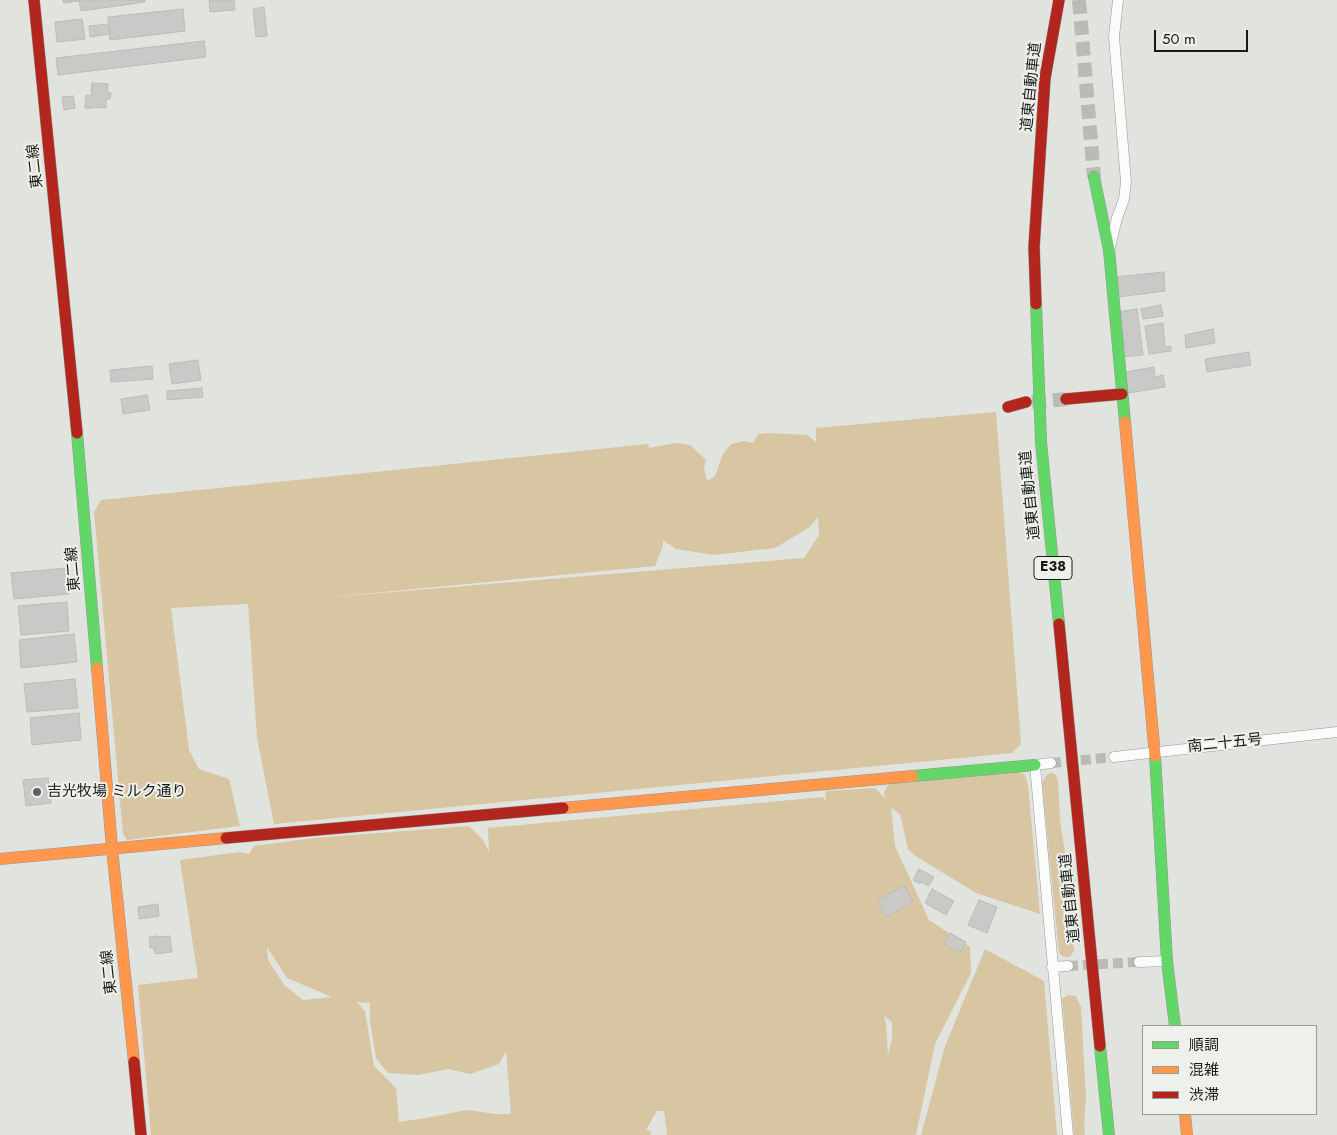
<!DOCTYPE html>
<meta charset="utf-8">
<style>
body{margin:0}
#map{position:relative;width:1337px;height:1135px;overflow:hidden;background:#e1e3df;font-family:Jost,"Noto Sans JP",sans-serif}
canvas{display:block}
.legend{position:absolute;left:1142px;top:1025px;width:175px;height:90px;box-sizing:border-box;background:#eef1eb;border:1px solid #999b97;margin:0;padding:6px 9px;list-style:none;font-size:15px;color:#191a18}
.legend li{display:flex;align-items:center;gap:10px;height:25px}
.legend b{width:25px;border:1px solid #999b97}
.scale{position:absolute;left:1154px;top:30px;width:94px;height:22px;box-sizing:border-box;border:2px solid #191a18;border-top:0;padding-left:6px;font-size:15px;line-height:18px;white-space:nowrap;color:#191a18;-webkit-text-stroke:4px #eef1eb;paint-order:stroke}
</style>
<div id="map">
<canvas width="1337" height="1135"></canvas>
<ul class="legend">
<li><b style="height:6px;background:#63d668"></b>順調</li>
<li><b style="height:6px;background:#ff974d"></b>混雑</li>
<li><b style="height:6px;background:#b3261e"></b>渋滞</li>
</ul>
<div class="scale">50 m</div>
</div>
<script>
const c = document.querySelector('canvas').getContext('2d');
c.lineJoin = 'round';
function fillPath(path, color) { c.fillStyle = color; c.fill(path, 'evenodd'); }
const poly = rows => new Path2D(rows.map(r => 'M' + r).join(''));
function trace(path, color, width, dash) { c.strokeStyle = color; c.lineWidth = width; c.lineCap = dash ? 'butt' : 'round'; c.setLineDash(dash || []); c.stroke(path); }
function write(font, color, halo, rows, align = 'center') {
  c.font = font + ' Jost,"Noto Sans JP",sans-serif'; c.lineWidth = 4; c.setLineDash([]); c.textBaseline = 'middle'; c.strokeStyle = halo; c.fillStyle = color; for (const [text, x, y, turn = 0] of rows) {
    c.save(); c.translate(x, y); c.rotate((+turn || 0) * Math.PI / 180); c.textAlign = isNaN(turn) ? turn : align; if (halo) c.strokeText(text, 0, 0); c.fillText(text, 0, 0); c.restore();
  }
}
const green = poly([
 [996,412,1021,744,1012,753,274,824,257,738,248,604,171,608,189,750,199,769,229,779,240,826,127,840,123,834,94,512,101,500,648,444,649,448,676,443,690,445,706,460,704,468,707,481,715,476,723,454,731,444,744,441,753,443,758,434,767,433,807,435,816,442,816,428],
 [818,517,819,535,804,558,320,598,655,566,663,545,663,540,676,549,714,555,775,548,810,527],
 [1016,771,1025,775,1028,785,1040,914,976,893,914,855,908,849,900,814,891,808,895,846,929,920,970,947,971,973,935,1044,916,1135,667,1135,664,1111,657,1111,646,1130,650,1131,651,1135,151,1135,138,985,198,978,180,860,240,852,249,854,254,846,315,838,469,826,483,840,489,852,488,828,823,797,825,802,826,791,875,788,885,798,884,792,890,782],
 [267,947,287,978,332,997,303,1000,284,985,268,960],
 [357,1002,370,1003,370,1022,376,1058,388,1073,418,1075,448,1069,470,1074,499,1064,506,1051,511,1114,496,1114,467,1110,426,1118,399,1122,396,1088,374,1066,365,1011],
 [884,1016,892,1022,892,1038,888,1056,886,1024],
 [1051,772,1056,775,1058,781,1060,821,1068,871,1074,951,1070,957,1064,957,1059,953,1042,782,1046,776],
 [985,949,1044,981,1057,1135,921,1135,945,1046],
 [1068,995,1076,996,1081,1007,1086,1098,1084,1123,1085,1135,1074,1135,1062,999]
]);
const building = poly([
 [63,0,79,0,79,1,64,3,63,0],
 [79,0,145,0,145,2,81,11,79,0],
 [209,0,234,0,235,10,210,12,209,0],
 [264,7,267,36,256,37,253,9,264,7],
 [183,9,185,31,110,40,108,17,183,9],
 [82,19,85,39,57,42,55,22,82,19],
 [109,24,110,34,90,37,89,26,109,24],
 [204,41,206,57,58,75,56,58,204,41],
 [92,83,108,84,107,92,111,93,110,99,106,99,106,108,93,107,93,108,85,108,86,95,91,96,92,83],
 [73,96,75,108,64,110,62,97,73,96],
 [1164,272,1165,291,1118,297,1115,277,1164,272],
 [1161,305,1163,316,1143,319,1141,309,1161,305],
 [1137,309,1143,355,1122,357,1117,312,1137,309],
 [1163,323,1165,347,1171,346,1171,351,1149,354,1145,326,1163,323],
 [1213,329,1215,343,1186,348,1185,335,1213,329],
 [1249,352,1251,365,1207,372,1205,359,1249,352],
 [198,360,201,380,172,384,169,364,198,360],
 [152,366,153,379,111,382,110,370,152,366],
 [1154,367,1155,377,1163,375,1165,387,1128,393,1125,372,1154,367],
 [202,388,203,397,167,400,167,391,202,388],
 [147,395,150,410,123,414,121,399,147,395],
 [67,568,69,594,14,599,11,573,67,568],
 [67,602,69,631,21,635,18,606,67,602],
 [74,634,77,662,21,668,19,640,74,634],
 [75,679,78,708,27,712,24,684,75,679],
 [79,713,81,740,32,745,30,718,79,713],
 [48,778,51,803,26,806,23,780,48,778],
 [919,869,934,877,929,886,921,882,920,884,913,880,919,869],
 [904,885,913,901,887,917,877,901,904,885],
 [932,889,954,901,946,915,925,903,932,889],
 [979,900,997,907,987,933,968,925,979,900],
 [158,904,159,916,139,919,138,907,158,904],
 [950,933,966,942,960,953,944,944,950,933],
 [157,936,157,937,170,936,172,952,155,954,154,948,150,948,149,937,157,936]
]);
const streetTunnel = poly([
 [1051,763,1114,757],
 [1068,966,1139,962]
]);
const secondaryTunnel = poly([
 [1079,0,1094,177],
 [1032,402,1066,399]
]);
const street = poly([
 [1110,247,1117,218,1124,199,1126,182,1114,37,1118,0],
 [1114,757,1337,732],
 [1051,763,1035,765,1068,1135],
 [1139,962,1167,961],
 [1052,967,1068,966]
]);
const fast = poly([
 [1094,177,1109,250,1125,422],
 [1036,304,1041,442,1059,624],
 [77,433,97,668],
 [1155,756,1167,961,1175,1026],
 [913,776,1035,765],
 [1100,1046,1109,1135]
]);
const slow = poly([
 [1125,422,1155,756],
 [97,668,112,848,134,1062],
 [563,808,913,776],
 [0,859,226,838],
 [1185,1114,1187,1135]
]);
const jam = poly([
 [34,0,77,433],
 [1036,304,1034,247,1045,78,1059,0],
 [1066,399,1122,394],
 [1008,407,1026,402],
 [1059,624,1100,1046],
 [226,838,563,808],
 [134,1062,141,1135]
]);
const markers = [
 [37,792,5,"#5f605e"]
];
const shields = [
 [1053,568,38]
];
const shieldNames = [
 ["E38",1053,568]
];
const streetNames = [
 ["道東自動車道",1032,87,-84],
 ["東二線",36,166,-96],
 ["道東自動車道",1031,495,-96],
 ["東二線",74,569,-95],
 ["南二十五号",1225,744,-6],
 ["道東自動車道",1071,898,-96],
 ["東二線",110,972,-96]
];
const poiNames = [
 ["吉光牧場 ミルク通り",47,792]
];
fillPath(green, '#d8c5a1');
fillPath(building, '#c9cac8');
trace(building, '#babcba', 1);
trace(streetTunnel, '#b9bbb7', 10, [10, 5]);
trace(secondaryTunnel, '#b9bbb7', 14, [14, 7]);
trace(street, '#979895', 11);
trace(fast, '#979895', 12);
trace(slow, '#979895', 12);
trace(jam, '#979895', 12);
trace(street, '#fafbfa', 10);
trace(fast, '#63d668', 11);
trace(slow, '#ff974d', 11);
trace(jam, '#b3261e', 11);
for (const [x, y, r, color] of markers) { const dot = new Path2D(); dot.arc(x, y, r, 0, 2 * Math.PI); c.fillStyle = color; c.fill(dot); trace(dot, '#eef1eb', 2); }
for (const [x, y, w] of shields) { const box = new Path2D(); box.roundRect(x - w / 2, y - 11.5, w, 23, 4); c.fillStyle = '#eef1eb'; c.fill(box); trace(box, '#191a18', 1); }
write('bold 14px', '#191a18', null, shieldNames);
write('15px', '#191a18', '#eef1eb', streetNames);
write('15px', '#191a18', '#eef1eb', poiNames, 'left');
</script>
